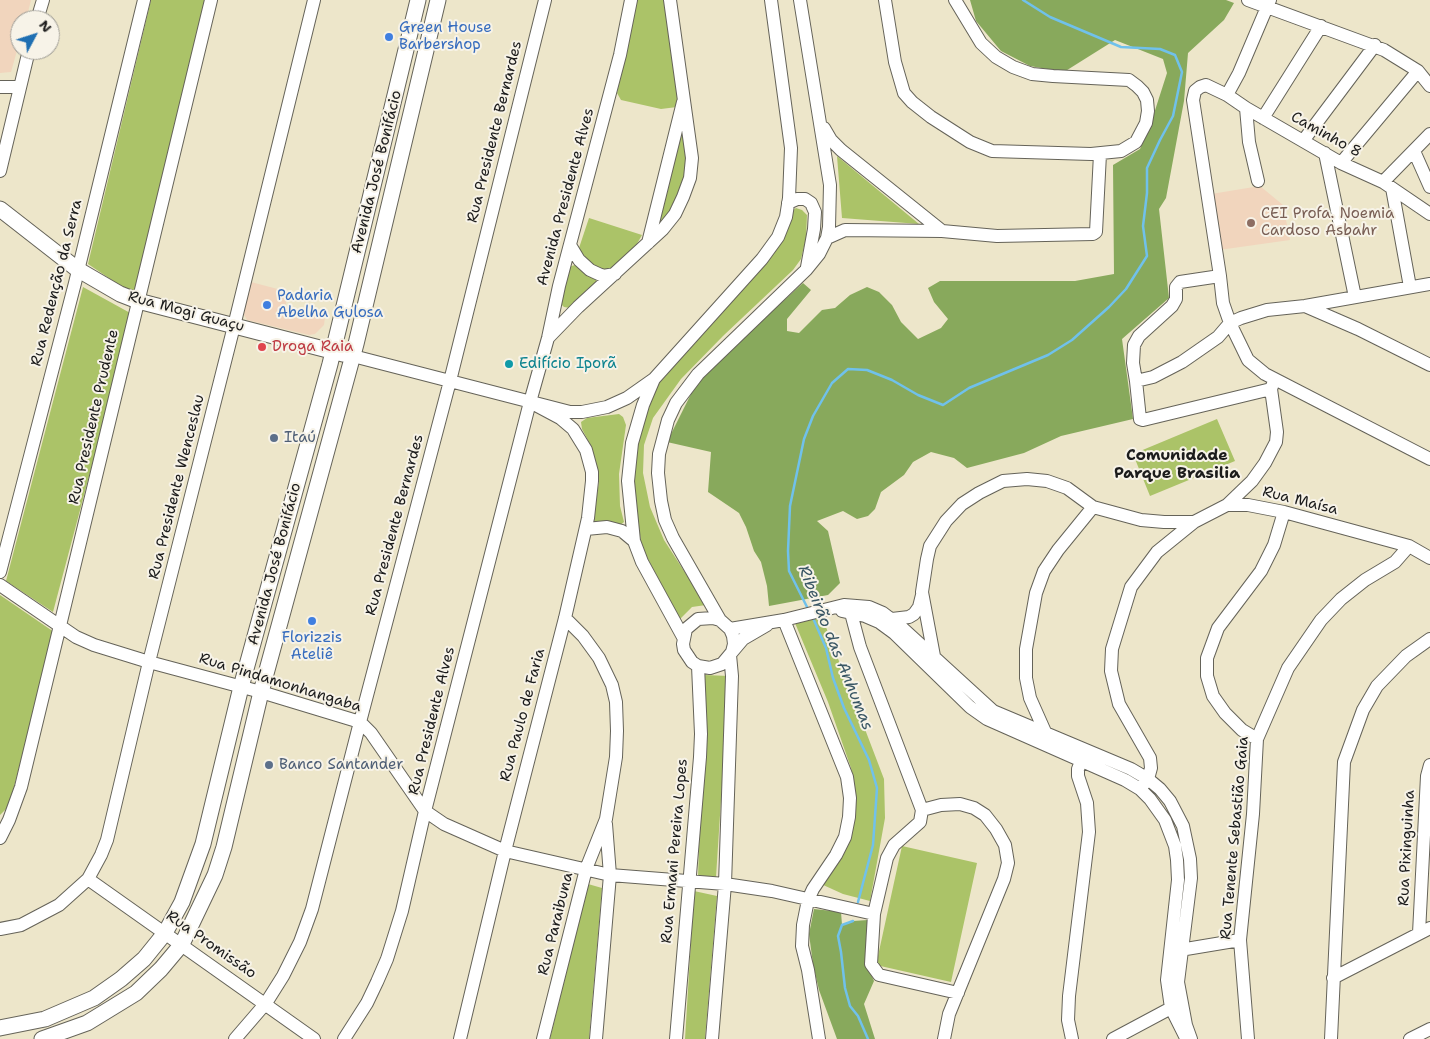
<!DOCTYPE html>
<meta charset="utf-8">
<style>
body{margin:0}
#map{position:relative;width:1430px;height:1039px;overflow:hidden;background:#ede6ca;font-family:"Shantell Sans",sans-serif}
canvas{display:block}
.north{position:absolute;left:10px;top:10px;width:50px;height:50px;box-sizing:border-box;background:#f7f3e8;border:1px solid #9f9d96;border-radius:50%;rotate:50deg;font-size:14px;font-weight:700;line-height:20px;text-align:center;color:#1c1c1c}
.north::after{content:'';display:block;margin:auto;width:18px;height:22px;background:#1f6fb2;clip-path:polygon(50% 0,100% 100%,50% 72%,0 100%)}
</style>
<div id="map">
<canvas width="1430" height="1039"></canvas>
<div class="north">N</div>
</div>
<script>
const c = document.querySelector('canvas').getContext('2d');
c.lineJoin = 'round';
function fillPath(path, color) { c.fillStyle = color; c.fill(path, 'evenodd'); }
const poly = rows => new Path2D(rows.map(r => 'M' + r).join(''));
function trace(path, color, width, dash) { c.strokeStyle = color; c.lineWidth = width; c.lineCap = dash ? 'butt' : 'round'; c.setLineDash(dash || []); c.stroke(path); }
function write(font, color, halo, rows, align = 'center') {
  c.font = font + ' "Shantell Sans",sans-serif'; c.lineWidth = 4; c.setLineDash([]); c.textBaseline = 'middle'; c.strokeStyle = halo; c.fillStyle = color; for (const [text, x, y, turn = 0] of rows) {
    c.save(); c.translate(x, y); c.rotate((+turn || 0) * Math.PI / 180); c.textAlign = isNaN(turn) ? turn : align; if (halo) c.strokeText(text, 0, 0); c.fillText(text, 0, 0); c.restore();
  }
}
const built = poly([
 [0,0,31,0,26,20,20,20,20,40,11,72,0,73],
 [1260,186,1283,205,1290,240,1219,250,1211,194],
 [251,282,289,292,285,307,325,317,324,325,315,334,309,335,247,320,243,313]
]);
const green = poly([
 [151,0,205,0,134,295,88,264],
 [637,0,665,0,682,99,677,107,661,109,621,100,617,93],
 [684,136,688,175,665,223,657,231,676,137],
 [837,156,919,224,842,218],
 [796,208,802,210,807,215,806,238,801,259,793,270,723,336,681,379,653,418,644,445,643,473,650,507,664,540,706,605,692,607,680,619,642,548,631,474,647,397,770,257,792,211],
 [589,218,642,235,634,249,621,263,607,270,594,268,584,258,579,248],
 [575,265,596,280,598,284,570,308,564,307,559,302,568,267],
 [83,287,132,314,53,612,6,581],
 [619,414,623,417,626,425,619,474,620,506,624,522,619,526,595,523,593,517,599,482,596,464,590,444,582,429,581,422,587,418],
 [1217,419,1235,461,1150,496,1133,454],
 [0,595,54,632,9,806,0,815],
 [821,614,884,779,885,818,870,901,843,894,821,884,842,853,853,829,856,800,851,768,828,702,795,623],
 [705,675,729,676,716,877,698,876],
 [902,846,977,863,951,982,876,965],
 [588,884,602,888,589,1039,550,1039],
 [694,891,717,896,705,1039,685,1039]
]);
const forest = poly([
 [970,0,1226,0,1234,3,1224,20,1188,53,1184,101,1166,198,1159,209,1169,298,1122,339,1133,419,1061,436,1024,453,967,468,954,458,931,452,913,462,904,475,881,492,875,509,868,516,857,519,843,511,817,521,828,531,840,583,828,595,769,606,767,586,761,562,754,551,746,527,739,513,708,492,711,452,667,442,695,386,730,350,803,283,811,290,787,319,787,331,799,333,822,310,835,308,850,295,867,287,879,292,892,305,901,322,918,339,941,328,948,319,934,302,928,288,940,281,1075,281,1114,274,1113,165,1140,149,1150,126,1167,73,1163,59,1115,40,1064,72,1030,66,1001,51,976,21],
 [814,909,841,912,842,925,853,921,868,920,868,968,874,981,864,1004,875,1039,837,1039,819,990,813,964,809,934]
]);
const stream = poly([
 [809,611,789,571,788,551,790,506,804,439,813,416,832,383,848,369,867,370,892,380,918,395,943,405,969,388,1048,355,1072,340,1109,307,1126,289,1147,256,1143,226,1147,193,1147,168,1160,140,1173,116,1182,72,1175,55,1160,49,1121,47,1050,17,1023,0],
 [813,618,826,648,833,678,844,708,869,760,877,788,873,845,858,902],
 [853,921,842,925,838,936,841,952,845,988,850,1006,858,1016,868,1039]
]);
const minor = poly([
 [885,0,895,62,904,93,912,102,931,117,970,142,992,151,1091,154,1121,151,1136,142,1146,123,1148,111,1147,100,1143,92,1137,86,1129,80,1053,76,1032,74,1013,67,996,57,981,43,955,0],
 [1248,0,1384,50,1418,71,1430,86],
 [37,20,43,0],
 [0,87,20,87],
 [1227,95,1239,73,1270,0],
 [1246,108,1249,142,1258,181],
 [1263,118,1321,26],
 [824,128,831,140,841,150,942,231],
 [1303,141,1375,45],
 [1414,151,1430,187],
 [1325,153,1355,297],
 [1341,163,1418,71],
 [0,171,29,50],
 [1383,182,1430,134],
 [1392,188,1410,287],
 [788,203,797,199,805,199,811,203,815,212,814,229,807,267],
 [1430,214,1383,182,1341,163,1246,108,1227,95,1206,85,1200,87,1195,91,1193,100,1220,276,1223,303,1230,323,1248,360,1265,374,1430,459],
 [827,238,845,230,942,231,997,236,1093,234,1096,232,1100,154],
 [648,243,683,102],
 [570,245,579,260,590,270,603,276,615,274],
 [1220,276,1180,282,1176,287,1176,299,1172,306,1139,336,1134,345,1133,363,1136,381,1140,419,1143,420,1271,389],
 [1305,306,1358,329,1430,365],
 [548,338,578,307,663,229,675,214,683,197,690,178,692,158,670,0],
 [353,356,570,412,582,412,607,407,627,398,654,379],
 [1136,381,1153,377,1182,362,1218,337,1230,323,1241,318,1267,310,1305,306,1430,284],
 [1227,505,1252,481,1265,463,1276,442,1277,432,1271,389,1274,381],
 [586,529,607,527,622,531,634,541],
 [0,572,75,283,144,0],
 [0,585,76,637,94,645,149,662,261,692,360,722,371,733,425,811,444,824,505,851,610,875,725,884,772,891,874,914],
 [851,606,851,613,860,647,922,810,920,822,894,845,887,858,874,914,871,964,879,975,958,993],
 [842,611,865,616,879,622,894,633,970,707,987,719,1125,780,1140,789,1150,799,1165,820,1175,846,1177,860,1178,880,1167,980,1171,1008,1185,1036],
 [892,619,909,617,914,614,919,607,922,595],
 [720,620,713,618,698,619,686,629,683,644,684,650,692,662,698,666,710,668,722,664,732,652,734,644,733,636,730,629,720,620,673,538,665,520,661,501,658,473,659,454,668,420,676,403,698,374,806,270,819,254,827,238,829,227,830,185,800,0],
 [784,620,847,777,850,798,849,817,845,837,836,855,813,889,808,900,803,925,802,946,808,970,819,1039],
 [730,629,784,620,844,605,869,607,883,613,900,626,993,711,1131,769,1148,779,1160,789,1170,801,1183,826,1190,859,1191,878,1178,982,1186,1025,1191,1039],
 [683,637,642,562,634,541,628,481,632,443,643,405,654,379,762,259,778,237,786,217,789,198,791,148,771,0],
 [732,652,743,639,767,625],
 [926,664,934,656,922,592,927,559,930,546,946,521,962,504,979,493,1003,481,1027,479,1047,481,1067,488,1093,507,1141,520,1164,522,1194,522,1227,505,1248,505,1284,512,1409,546,1430,558],
 [1045,736,1046,734,1030,698,1026,678,1026,649,1036,593,1044,571,1058,550,1093,507],
 [1257,739,1242,730,1225,713,1213,696,1207,676,1207,658,1218,628,1261,571,1274,545,1284,512],
 [1144,784,1148,779,1151,768,1150,758,1119,704,1111,671,1112,649,1131,587,1157,552,1194,522],
 [922,810,941,805,960,804,974,808,985,815,996,829,1005,845,1008,863,1004,879,949,1014,944,1039],
 [0,838,9,820,21,787,211,0],
 [88,879,314,1039],
 [0,929,21,925,59,905,88,879,101,855,107,840,149,662,234,326,314,0],
 [1419,933,1427,776,1430,765],
 [1174,951,1240,940],
 [1333,978,1430,928],
 [235,1039,266,1003,283,976,300,942,312,909,360,722,450,381,545,0],
 [344,1039,367,1003,377,982,387,959,402,911,425,811,530,402,548,338,559,286,620,55,631,0],
 [460,1039,505,851,565,618,588,518,592,481,592,472,586,450,573,429,560,418,530,402],
 [543,1039,586,869,606,819,616,757,617,731,616,702,612,685,599,658,583,636,565,618],
 [596,1039,610,875,606,824],
 [676,1039,700,757,701,734,698,666],
 [712,1039,725,884,732,676,730,655],
 [1072,1039,1068,1020,1069,996,1089,832,1087,803,1078,776,1078,769,1084,754],
 [1113,1039,1171,1008],
 [1248,1039,1240,940,1253,814,1257,739,1288,668,1321,620,1341,599,1365,580,1395,562,1409,546],
 [1331,1039,1344,762,1363,710,1377,686,1406,656,1430,639],
 [1410,1039,1430,1029]
]);
const major = poly([
 [0,209,77,269,120,294,138,301,343,354],
 [0,1028,45,1019,94,998,121,979,144,959,165,933,182,902,203,844,241,687,330,364,418,0],
 [42,1039,87,1023,136,993,161,969,182,944,215,875,224,847,261,692,356,344,438,0]
]);
const markers = [
 [389,37,5,"#3f7fe0"],
 [1251,223,5,"#8d6e63"],
 [267,305,5,"#3f7fe0"],
 [262,347,5,"#e0444e"],
 [509,364,5,"#0f9aa8"],
 [274,438,5,"#5c6f8a"],
 [312,621,5,"#3f7fe0"],
 [269,765,5,"#5c6f8a"]
];
const shopNames = [
 ["Green House",399,28],
 ["Barbershop",399,45],
 ["Padaria",277,296],
 ["Abelha Gulosa",277,313],
 ["Florizzis",312,638,"center"],
 ["Ateliê",312,655,"center"]
];
const streetNames = [
 ["Rua Presidente Bernardes",495,132,-76],
 ["Caminho 8",1326,135,29],
 ["Avenida José Bonifácio",377,172,-76],
 ["Avenida Presidente Alves",566,197,-75],
 ["Rua Redenção da Serra",57,283,-76],
 ["Rua Mogi Guaçu",186,312,15],
 ["Rua Presidente Prudente",94,417,-77],
 ["Rua Presidente Wenceslau",177,487,-76],
 ["Rua Maísa",1300,501,14],
 ["Rua Presidente Bernardes",395,525,-75],
 ["Avenida José Bonifácio",275,564,-75],
 ["Rua Pindamonhangaba",280,683,17],
 ["Rua Paulo de Faria",523,715,-75],
 ["Rua Presidente Alves",432,721,-76],
 ["Rua Tenente Sebastião Gaia",1235,838,-85],
 ["Rua Pixinguinha",1407,848,-87],
 ["Rua Ermani Pereira Lopes",675,851,-85],
 ["Rua Paraibuna",556,924,-76],
 ["Rua Promissão",211,945,35]
];
const educationNames = [
 ["CEI Profa. Noemia",1261,214],
 ["Cardoso Asbahr",1261,231]
];
const healthNames = [
 ["Droga Raia",272,347]
];
const cultureNames = [
 ["Edifício Iporã",519,364]
];
const serviceNames = [
 ["Itaú",284,438],
 ["Banco Santander",279,765]
];
const neighbourhoodNames = [
 ["Comunidade",1177,456],
 ["Parque Brasilia",1177,474]
];
const waterNames = [
 ["Ribeirão das Anhumas",835,648,68]
];
fillPath(built, '#f1d5bd');
fillPath(green, '#abc368');
fillPath(forest, '#88a95c');
trace(stream, '#70c1eb', 2.5);
trace(minor, '#656359', 14);
trace(major, '#656359', 17);
trace(minor, '#fff', 12);
trace(major, '#fff', 15);
for (const [x, y, r, color] of markers) { const dot = new Path2D(); dot.arc(x, y, r, 0, 2 * Math.PI); c.fillStyle = color; c.fill(dot); trace(dot, '#f7f3e8', 2); }
write('15px', '#366cbe', '#f7f3e8', shopNames, 'left');
write('15px', '#1c1c1c', '#f7f3e8', streetNames);
write('15px', '#785e54', '#f7f3e8', educationNames, 'left');
write('15px', '#be3a42', '#f7f3e8', healthNames, 'left');
write('15px', '#0d838f', '#f7f3e8', cultureNames, 'left');
write('15px', '#4e5e75', '#f7f3e8', serviceNames, 'left');
write('bold 16px', '#1c1c1c', '#f7f3e8', neighbourhoodNames);
write('italic 16px', '#395664', '#f7f3e8', waterNames);
</script>
